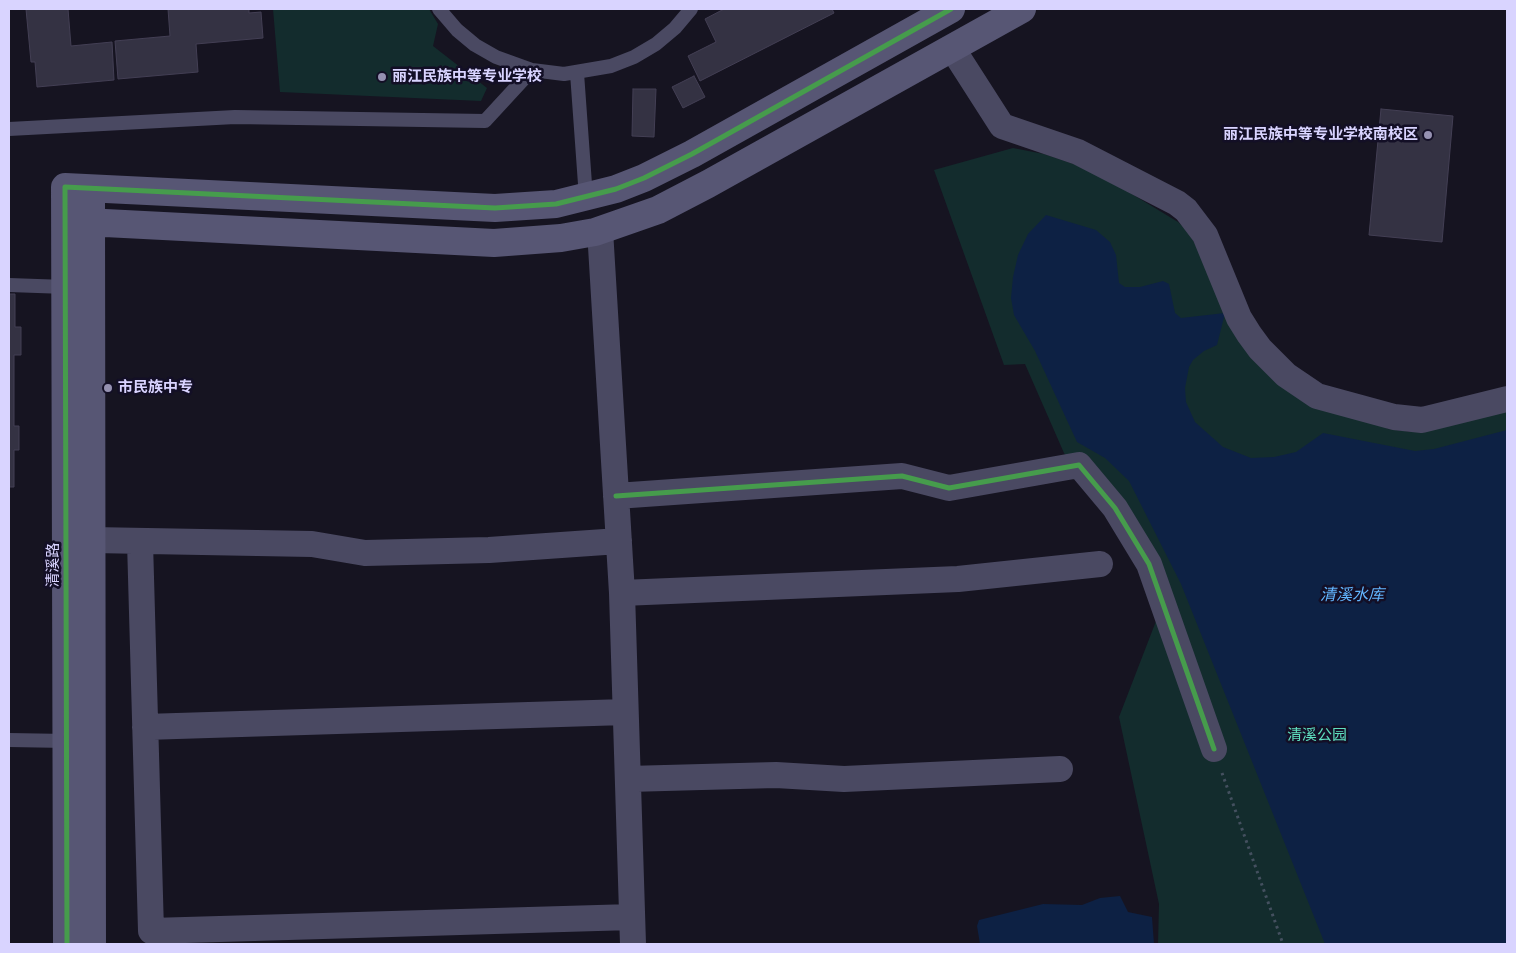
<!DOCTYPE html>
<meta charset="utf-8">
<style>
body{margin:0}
#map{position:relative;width:1516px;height:953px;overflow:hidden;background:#161421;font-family:Signika,sans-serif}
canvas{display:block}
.frame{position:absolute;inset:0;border:10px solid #d9d4ff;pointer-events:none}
</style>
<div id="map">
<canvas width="1516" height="953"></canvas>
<div class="frame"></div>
</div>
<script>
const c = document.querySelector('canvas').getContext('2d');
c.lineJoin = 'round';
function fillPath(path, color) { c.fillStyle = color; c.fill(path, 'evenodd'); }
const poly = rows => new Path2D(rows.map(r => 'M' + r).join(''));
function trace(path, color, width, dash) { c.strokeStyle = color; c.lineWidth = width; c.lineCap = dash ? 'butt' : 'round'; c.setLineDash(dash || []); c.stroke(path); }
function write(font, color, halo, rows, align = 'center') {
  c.font = font + ' Signika,"Noto Sans SC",sans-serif'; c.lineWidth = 5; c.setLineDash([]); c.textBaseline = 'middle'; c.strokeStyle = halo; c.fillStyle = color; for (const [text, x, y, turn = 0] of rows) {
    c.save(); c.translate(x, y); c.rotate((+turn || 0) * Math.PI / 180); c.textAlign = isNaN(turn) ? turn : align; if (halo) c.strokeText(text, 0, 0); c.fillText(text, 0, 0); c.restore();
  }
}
const green = poly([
 [273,9,429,9,438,24,433,46,487,88,481,101,280,92],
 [1013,148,1044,154,1094,171,1178,222,1189,232,1238,328,1388,429,1413,432,1507,410,1507,944,1158,944,1159,904,1119,717,1158,616,1141,567,1064,453,1025,364,1004,365,934,170]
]);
const water = poly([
 [1046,215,1096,230,1110,242,1116,255,1119,283,1125,287,1140,287,1163,281,1169,284,1175,313,1181,318,1225,313,1217,345,1204,351,1193,360,1189,367,1185,388,1186,402,1195,422,1223,447,1251,458,1274,457,1296,452,1323,433,1415,451,1434,449,1507,430,1507,944,1325,944,1181,584,1129,481,1105,458,1077,442,1035,351,1014,315,1011,298,1013,277,1018,255,1028,234],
 [1120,896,1128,912,1152,917,1154,944,980,944,977,926,979,920,1043,904,1082,905,1100,898]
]);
const building = poly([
 [26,9,68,9,71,46,112,42,114,80,37,87,35,62,31,62,26,9],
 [168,9,249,9,249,13,261,12,263,38,196,44,198,72,118,79,115,41,170,36,168,9],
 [724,9,832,9,834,13,700,81,688,56,716,42,705,19,724,9],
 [694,76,705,97,683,108,672,87,694,76],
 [633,89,656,89,654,137,632,136,633,89],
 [1381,109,1453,116,1442,242,1369,235,1381,109],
 [9,294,15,294,15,327,21,327,21,355,14,355,14,426,19,426,19,450,14,450,14,487,9,487,9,294]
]);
const path = poly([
 [1222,773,1283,944]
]);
const lane = poly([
 [439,9,457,30,475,45,496,57,532,70,564,74,611,66,634,57,656,44,675,28,691,9],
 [577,73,586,198],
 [9,129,235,117,485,121,532,70],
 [9,285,66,287],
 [9,740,67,741]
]);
const street = poly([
 [952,48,1002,126,1078,152,1177,203,1186,210,1205,235,1239,318,1249,334,1260,349,1286,375,1317,396,1394,417,1422,420,1507,399],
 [600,230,622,593,633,944],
 [616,496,902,476,949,488,1079,465,1115,508,1149,564,1214,749],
 [92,540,312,544,365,553,489,550,619,541],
 [140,542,151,931,632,917],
 [622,593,958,579,1100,564],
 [145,727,625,712],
 [628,779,776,775,844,779,1060,769]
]);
const secondary = poly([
 [91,203,92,944],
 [66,221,494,243,561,238,595,232,658,210,708,184,1022,9],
 [67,944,65,187,495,208,556,204,616,189,644,178,692,154,951,9]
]);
const cycleway = poly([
 [616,496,902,476,949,488,1079,465,1115,508,1149,564,1214,749],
 [67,944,65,187,495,208,556,204,616,189,644,178,692,154,951,9]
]);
const markers = [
 [382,77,5,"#9591b1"],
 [1428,135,5,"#9591b1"],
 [108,388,5,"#9591b1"]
];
const poiNames = [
 ["丽江民族中等专业学校",392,77],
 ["丽江民族中等专业学校南校区",1418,135,"right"],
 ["市民族中专",118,388]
];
const streetNames = [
 ["清溪路",54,565,-90]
];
const parkNames = [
 ["清溪公园",1317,736]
];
const waterNames = [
 ["清溪水库",1352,596]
];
fillPath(green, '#132c2d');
fillPath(water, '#0d2144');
fillPath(building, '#343243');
trace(building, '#433f54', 1);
trace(path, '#44505f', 3, [2.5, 4]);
trace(lane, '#4a4962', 14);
trace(street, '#4a4962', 26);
trace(secondary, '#575674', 28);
trace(cycleway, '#469c4c', 5);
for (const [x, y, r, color] of markers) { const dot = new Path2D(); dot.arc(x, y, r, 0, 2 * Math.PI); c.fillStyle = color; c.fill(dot); trace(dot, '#130f26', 2); }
write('bold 15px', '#d9d4ff', '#130f26', poiNames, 'left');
write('15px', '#d9d4ff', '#130f26', streetNames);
write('15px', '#5fe0c0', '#130f26', parkNames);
write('italic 16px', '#62b6ff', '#130f26', waterNames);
</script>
